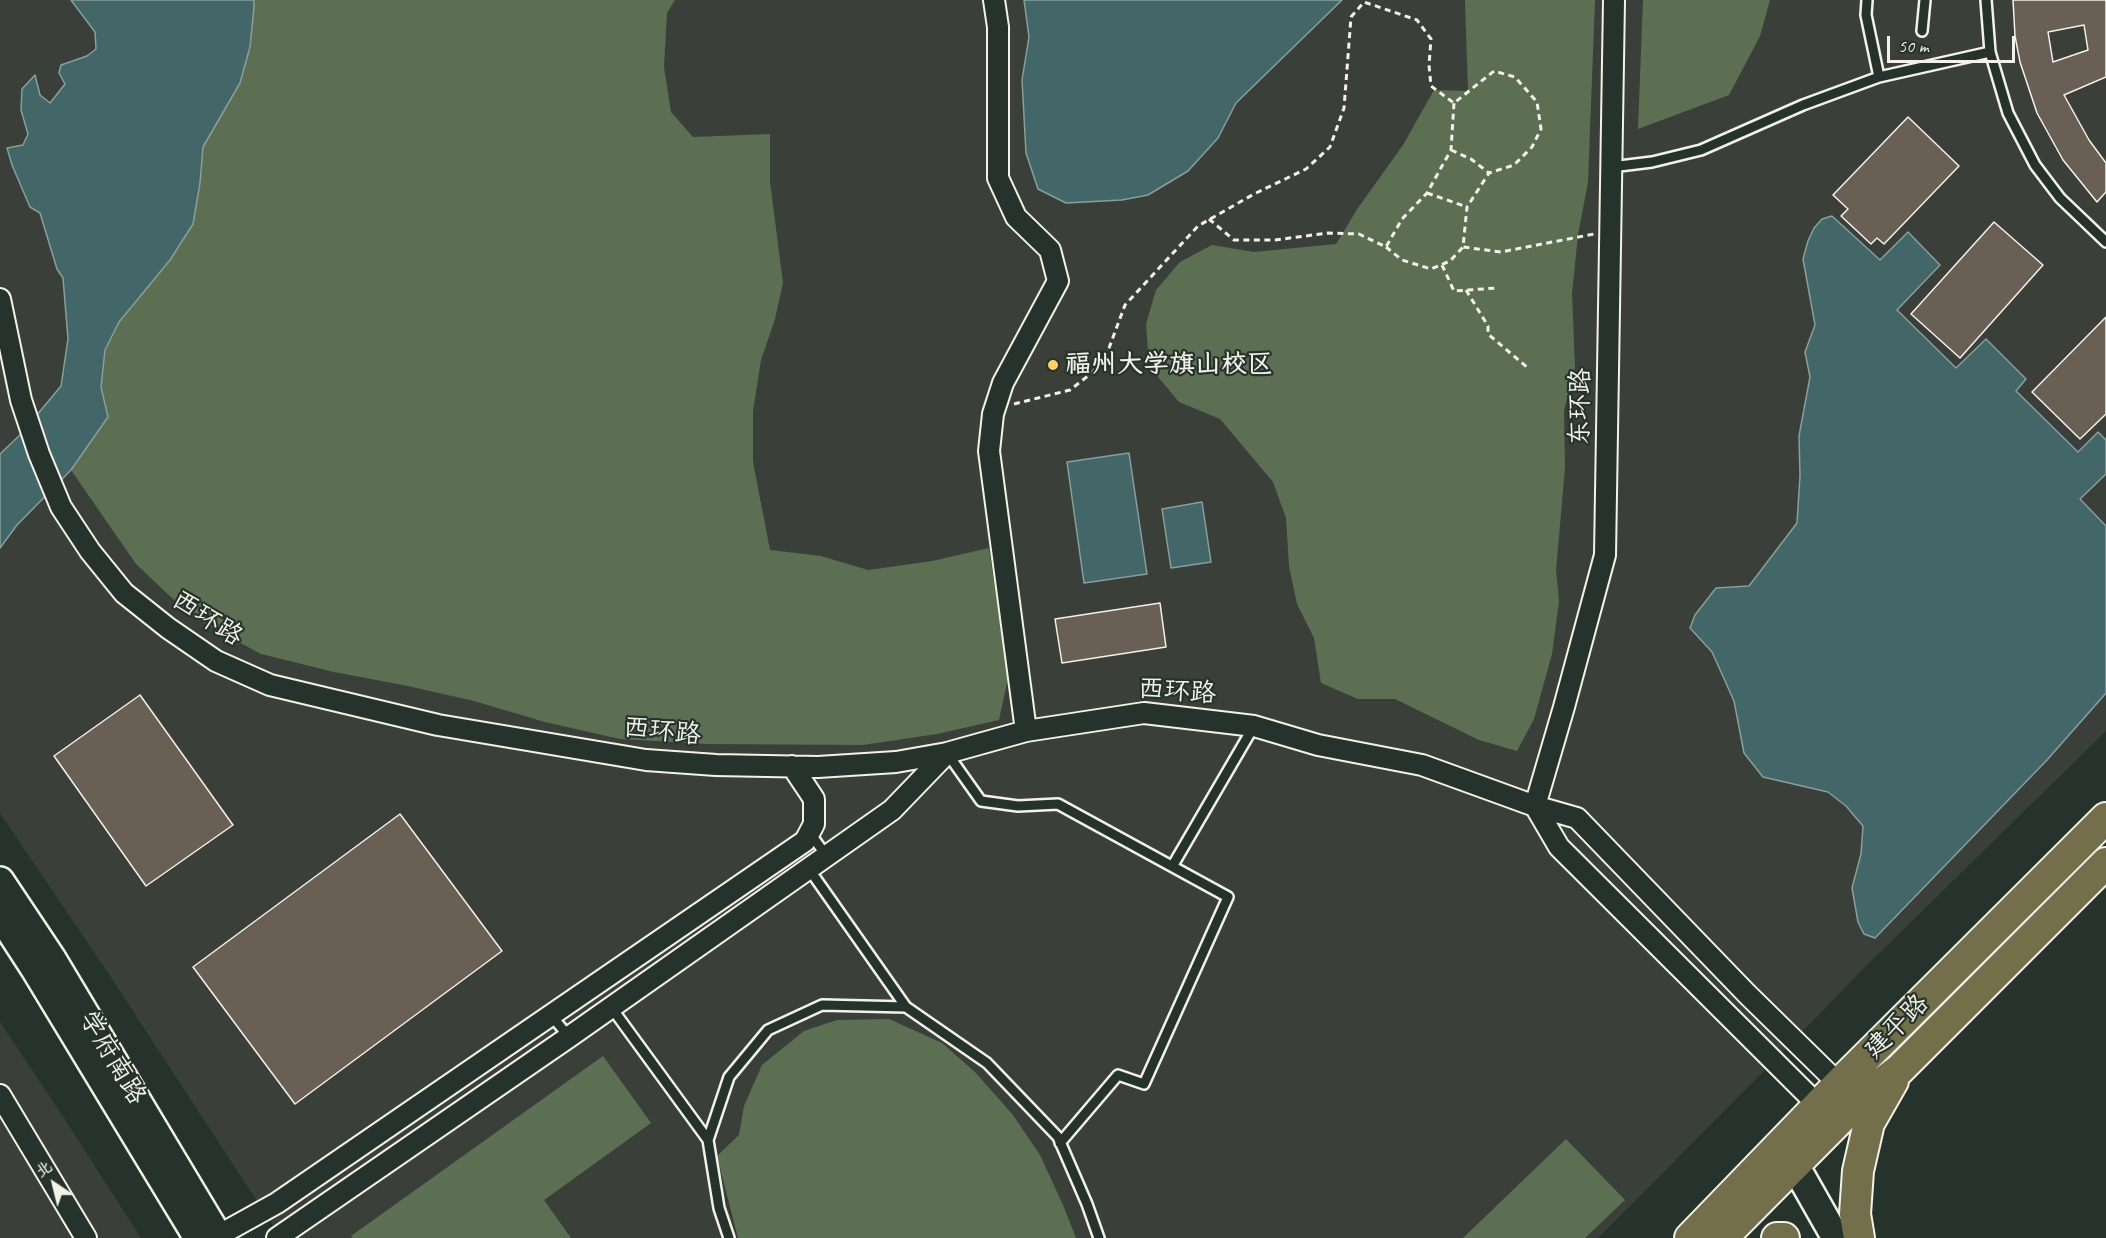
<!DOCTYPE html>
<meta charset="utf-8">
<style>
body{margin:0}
#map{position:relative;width:2106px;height:1238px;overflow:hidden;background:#26332d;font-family:Caveat,"LXGW WenKai TC",sans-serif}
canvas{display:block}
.north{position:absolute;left:24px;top:1154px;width:60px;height:60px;-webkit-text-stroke:4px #26332d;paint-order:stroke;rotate:325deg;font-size:16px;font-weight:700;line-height:24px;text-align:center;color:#f4f1e8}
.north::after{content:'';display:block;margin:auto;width:21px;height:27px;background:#f4f1e8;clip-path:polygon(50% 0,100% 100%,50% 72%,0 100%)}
.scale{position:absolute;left:1887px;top:36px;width:128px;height:27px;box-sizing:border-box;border:3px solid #f4f1e8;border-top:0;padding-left:8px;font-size:18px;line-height:21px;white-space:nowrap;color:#f4f1e8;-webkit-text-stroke:4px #26332d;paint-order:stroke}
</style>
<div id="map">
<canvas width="2106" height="1238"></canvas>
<div class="north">北</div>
<div class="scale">50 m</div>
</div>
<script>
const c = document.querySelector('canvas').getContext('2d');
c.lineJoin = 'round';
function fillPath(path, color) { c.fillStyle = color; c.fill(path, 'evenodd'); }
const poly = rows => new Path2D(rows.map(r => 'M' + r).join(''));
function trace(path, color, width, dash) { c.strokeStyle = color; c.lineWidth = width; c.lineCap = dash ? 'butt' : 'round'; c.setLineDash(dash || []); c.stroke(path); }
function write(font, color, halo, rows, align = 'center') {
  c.font = font + ' Caveat,"LXGW WenKai TC",sans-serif'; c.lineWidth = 4.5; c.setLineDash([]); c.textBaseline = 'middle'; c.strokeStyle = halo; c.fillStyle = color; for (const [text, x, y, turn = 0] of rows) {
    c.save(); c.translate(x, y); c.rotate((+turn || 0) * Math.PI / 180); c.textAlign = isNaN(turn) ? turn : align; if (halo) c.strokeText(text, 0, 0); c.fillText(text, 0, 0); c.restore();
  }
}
const built = poly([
 [0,0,2106,0,2106,731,1864,968,1772,1063,1598,1238,281,1238,112,979,0,813],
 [0,1022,62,1115,141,1238,0,1238]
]);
const green = poly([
 [254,0,675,0,667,13,664,67,671,112,693,137,770,134,770,182,783,283,775,319,761,360,753,411,753,462,770,550,821,556,868,570,932,561,989,548,1008,678,999,720,937,734,863,745,707,744,620,739,545,722,474,701,408,686,334,672,261,654,191,616,136,564,71,470,108,417,101,387,105,350,119,322,166,265,193,224,200,183,203,147,240,83,250,47],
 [1465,0,1595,0,1588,182,1578,235,1572,293,1575,367,1564,411,1565,468,1556,570,1559,601,1552,654,1534,719,1517,751,1479,740,1395,699,1358,699,1321,683,1314,638,1297,604,1289,566,1286,518,1273,482,1220,419,1179,402,1149,366,1146,324,1156,290,1180,262,1212,245,1254,252,1336,244,1358,208,1403,145,1434,90,1468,91],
 [1643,0,1770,0,1760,36,1729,95,1638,129],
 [889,1019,942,1043,975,1072,1013,1115,1040,1155,1063,1205,1076,1238,738,1238,717,1156,739,1135,744,1106,762,1065,804,1031,837,1020],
 [603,1056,651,1123,544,1200,571,1238,353,1238,351,1236],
 [1566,1139,1625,1200,1585,1238,1463,1238]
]);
const water = poly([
 [71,0,254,0,254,7,250,47,240,83,203,147,200,183,193,224,170,260,119,322,105,350,101,387,108,417,71,470,17,525,0,548,0,454,21,434,61,386,68,339,63,278,57,269,40,213,30,207,12,165,7,148,23,145,28,134,21,110,22,89,35,75,40,95,50,103,65,84,59,73,61,65,87,56,96,49,95,32,71,0],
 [1024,0,1342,0,1236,103,1218,138,1188,171,1148,195,1122,200,1066,203,1038,189,1026,153,1022,80,1029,37,1024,0],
 [1832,216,1880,260,1908,232,1940,265,1897,310,1956,368,1986,339,2026,379,2016,391,2078,452,2098,432,2106,440,2106,474,2080,499,2106,526,2106,693,2047,760,1875,938,1864,934,1858,922,1852,888,1861,854,1863,826,1846,806,1828,792,1763,777,1744,753,1734,701,1712,652,1690,628,1695,615,1716,588,1749,586,1797,523,1800,476,1799,436,1810,377,1805,352,1815,325,1803,259,1808,241,1814,228,1822,219,1832,216],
 [1129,453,1147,574,1084,583,1067,462,1129,453],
 [1202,502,1211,562,1171,568,1162,509,1202,502]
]);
const building = poly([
 [2013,0,2106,0,2106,77,2064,95,2089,140,2106,163,2106,192,2097,202,2063,160,2037,113,2020,62,2015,36,2013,0],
 [2084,25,2088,50,2053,62,2048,32,2084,25],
 [1908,117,1959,166,1884,244,1877,238,1871,244,1841,216,1848,209,1833,195,1908,117],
 [1994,222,2043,265,1960,358,1911,314,1994,222],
 [2106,317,2106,414,2080,439,2032,392,2106,317],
 [1160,603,1166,647,1062,663,1055,619,1160,603],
 [140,695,233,825,146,886,54,756,140,695],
 [400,814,502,951,295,1104,193,967,400,814]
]);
const path = poly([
 [1451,150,1471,159,1489,173],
 [1427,193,1467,207],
 [1209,219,1234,240,1275,240,1328,233,1359,234,1386,247,1402,219,1427,193,1451,150,1454,103],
 [1386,247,1402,260,1431,269,1450,261,1463,247],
 [1442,265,1454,291,1497,288],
 [1466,290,1488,326,1488,334,1528,368],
 [1014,404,1070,390,1093,372,1109,348,1125,305,1198,226,1254,194,1306,169,1330,147,1344,108,1351,17,1364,2,1417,20,1431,39,1429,65,1431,86,1454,103,1494,71,1515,77,1537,102,1541,129,1532,147,1514,165,1489,173,1467,207,1463,247,1501,252,1594,234]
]);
const lane = poly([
 [1867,0,1866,15,1879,77],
 [1986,0,1990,52,2008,113,2035,165,2060,198,2106,242],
 [1922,31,1925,0],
 [1611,167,1652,162,1701,150,1803,105,1879,77,1990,52],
 [947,753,981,801,1018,806,1058,804,1228,897,1144,1084,1118,1075,1060,1143],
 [810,833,827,857],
 [1173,865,1254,726],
 [809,869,906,1007,987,1063,1058,1137,1087,1204,1099,1238],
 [611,1007,708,1140,719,1208,729,1238],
 [551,1015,569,1037],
 [708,1140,729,1077,768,1030,822,1005,906,1007]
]);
const street = poly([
 [994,0,998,27,998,178,1016,217,1050,250,1058,281,1003,383,993,414,989,451,1026,731],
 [0,299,21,400,39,454,61,507,90,551,124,593,168,628,216,661,270,685,438,725,646,760,716,765,818,767,896,762,947,753,1026,731,1144,713,1254,726,1318,745,1422,765,1535,806,1577,818,1747,994,1846,1091],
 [1535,806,1564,707,1605,555,1614,0],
 [1535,806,1559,847,1825,1112],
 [0,1095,86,1238],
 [214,1238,277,1203,805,841,814,824,814,799,792,766],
 [277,1238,569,1037,892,810,947,753]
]);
const secondary = poly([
 [0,881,52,959,219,1238],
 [0,915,35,969,198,1238],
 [1785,1148,1836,1238]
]);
const primary = poly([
 [1690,1238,1839,1084,2106,818],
 [1722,1238,1857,1102,1899,1070,2106,863],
 [1777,1238,1784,1238],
 [1859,1238,1855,1214,1858,1171,1869,1123,1893,1081]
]);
const markers = [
 [1053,365,6,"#ffd166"]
];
const poiNames = [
 ["福州大学旗山校区",1065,365]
];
const streetNames = [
 ["东环路",1581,407,-89],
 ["西环路",207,619,33],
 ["西环路",1177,692,4],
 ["西环路",662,732,6],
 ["建平路",1897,1027,-45],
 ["学府南路",112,1058,59]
];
fillPath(built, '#3a4039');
fillPath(green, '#5d6f52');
fillPath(water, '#436668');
trace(water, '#8a9e9b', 1.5);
fillPath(building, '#6a5f54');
trace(building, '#f4f1e8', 1.5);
trace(lane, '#f4f1e8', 14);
trace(street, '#f4f1e8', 24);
trace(secondary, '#f4f1e8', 32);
trace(primary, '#f4f1e8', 34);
trace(path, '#f4f1e8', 3, [6, 4.5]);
trace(lane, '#26332d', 9);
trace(street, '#26332d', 20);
trace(secondary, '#26332d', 27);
trace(primary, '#726f4a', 30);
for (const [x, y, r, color] of markers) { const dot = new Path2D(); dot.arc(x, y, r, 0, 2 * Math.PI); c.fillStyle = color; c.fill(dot); trace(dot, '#26332d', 2); }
write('bold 26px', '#f4f1e8', '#26332d', poiNames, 'left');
write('26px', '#f4f1e8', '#26332d', streetNames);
</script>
